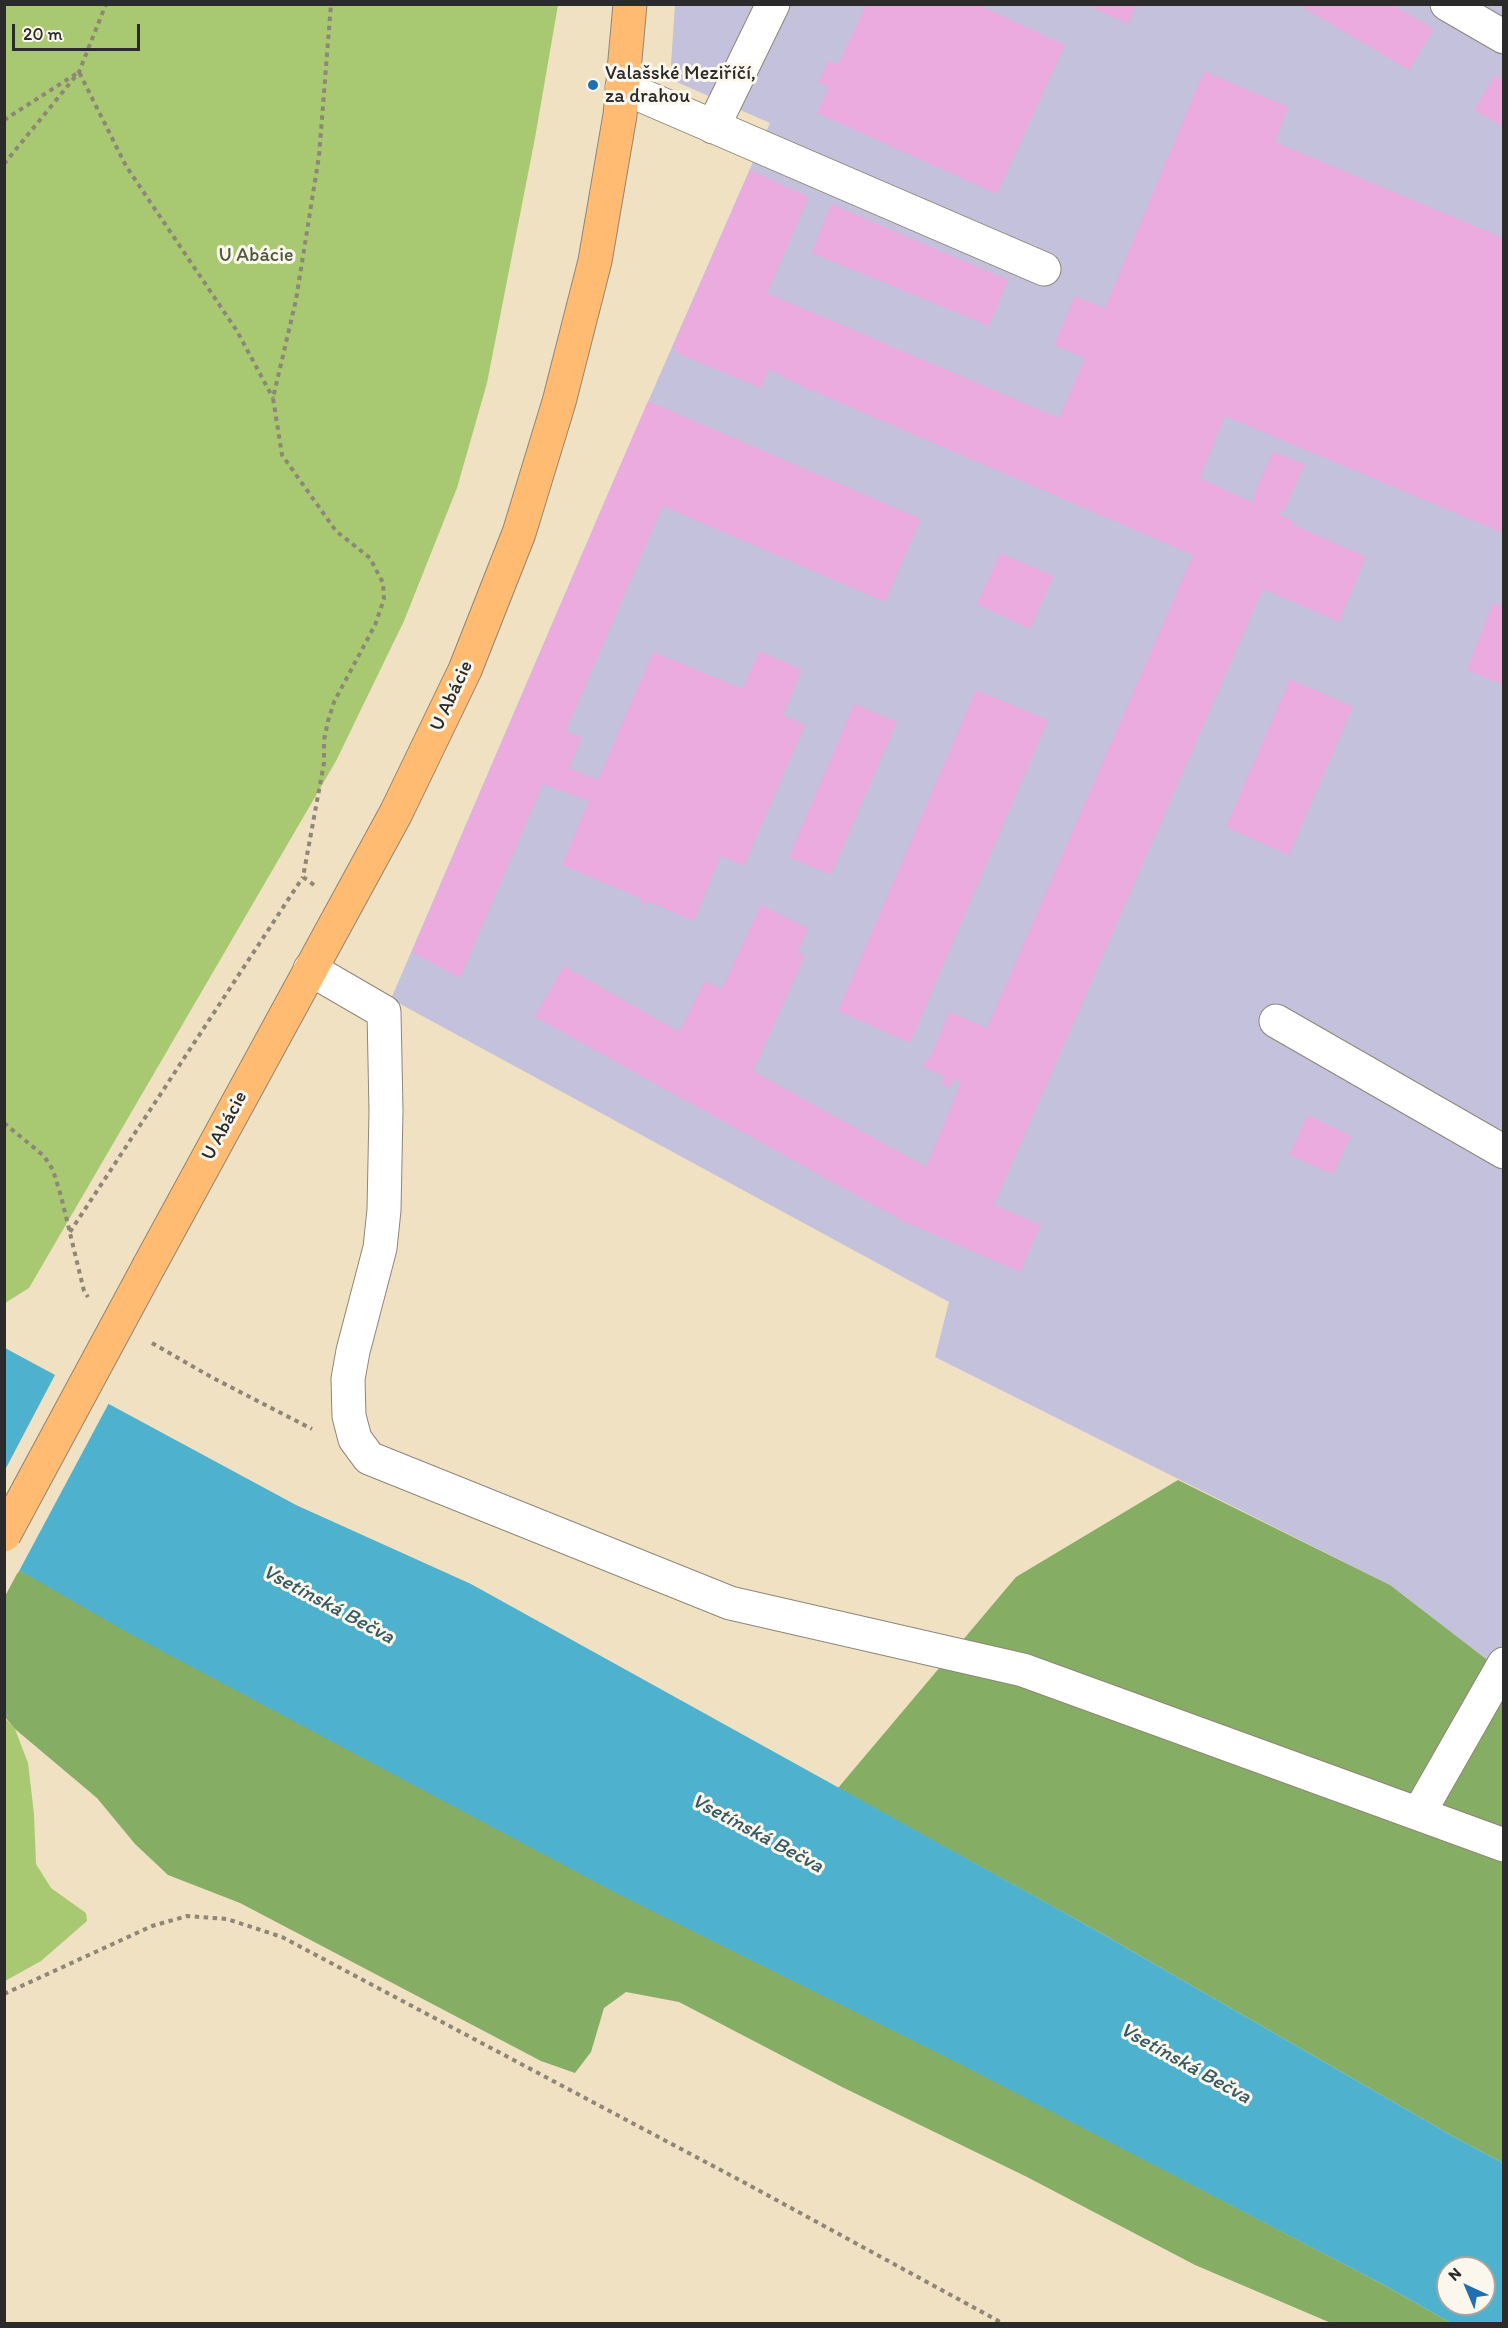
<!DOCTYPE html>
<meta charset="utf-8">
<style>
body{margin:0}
#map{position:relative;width:1508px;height:2328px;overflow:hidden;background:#f1e1c3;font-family:Itim,sans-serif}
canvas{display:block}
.frame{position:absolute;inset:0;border:6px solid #2b2b2b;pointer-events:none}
.north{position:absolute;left:1436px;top:2256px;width:60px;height:60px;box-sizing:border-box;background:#fbf7ec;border:2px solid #a8a59f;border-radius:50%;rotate:316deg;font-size:16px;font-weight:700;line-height:24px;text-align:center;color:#2b2b2b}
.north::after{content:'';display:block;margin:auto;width:21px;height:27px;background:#1f6fb2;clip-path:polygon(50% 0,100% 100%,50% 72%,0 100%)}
.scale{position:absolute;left:12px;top:24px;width:128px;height:27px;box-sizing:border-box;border:3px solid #2b2b2b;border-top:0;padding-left:8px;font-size:18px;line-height:21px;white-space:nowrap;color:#2b2b2b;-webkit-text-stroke:4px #fbf7ec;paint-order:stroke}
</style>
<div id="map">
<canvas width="1508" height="2328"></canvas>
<div class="frame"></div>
<div class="north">N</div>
<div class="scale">20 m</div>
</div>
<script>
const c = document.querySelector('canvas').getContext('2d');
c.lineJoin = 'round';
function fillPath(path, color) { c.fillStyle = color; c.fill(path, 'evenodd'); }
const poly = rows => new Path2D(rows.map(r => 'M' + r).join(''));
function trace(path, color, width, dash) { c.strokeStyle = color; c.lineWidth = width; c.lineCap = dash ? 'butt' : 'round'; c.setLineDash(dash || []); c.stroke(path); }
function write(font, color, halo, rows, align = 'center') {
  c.font = font + ' Itim,sans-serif'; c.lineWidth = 6; c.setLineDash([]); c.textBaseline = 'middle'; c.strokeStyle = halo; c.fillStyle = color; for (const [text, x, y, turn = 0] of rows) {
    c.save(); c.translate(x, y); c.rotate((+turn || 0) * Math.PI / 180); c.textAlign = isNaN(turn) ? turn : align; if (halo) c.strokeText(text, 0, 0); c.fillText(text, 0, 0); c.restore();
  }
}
const industrial = poly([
 [675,5,1503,5,1503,1672,1390,1585,935,1357,949,1302,391,999,612,484,770,123,670,79]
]);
const green = poly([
 [5,4,558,5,535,138,487,383,457,488,404,621,336,761,29,1288,5,1303],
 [4,1717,15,1729,28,1763,34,1814,36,1864,51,1888,86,1913,87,1921,41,1961,5,1981]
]);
const forest = poly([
 [1178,1480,1390,1585,1503,1672,1503,2163,1456,2138,1092,1928,838,1788,1016,1577],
 [19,1570,1384,2285,1451,2323,1331,2323,1195,2265,1027,2177,842,2087,679,2002,626,1992,604,2008,591,2052,575,2073,541,2061,240,1903,168,1875,135,1844,97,1798,15,1729,5,1717,4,1598]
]);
const water = poly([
 [5,1348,296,1505,471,1584,1092,1928,1456,2138,1503,2163,1503,2323,1451,2323,1384,2285,964,2066,618,1894,132,1635,5,1562],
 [1448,2268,1484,2268,1484,2304,1448,2304]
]);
const pier = poly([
 [56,1373,110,1401,18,1573,4,1565,5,1470]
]);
const building = poly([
 [977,4,1065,45,997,194,817,113,829,87,818,83,828,61,838,65,866,5],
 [1085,4,1137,4,1128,24],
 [1297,4,1392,4,1434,29,1409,70],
 [1204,71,1288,107,1275,142,1503,238,1503,533,1225,416,1200,478,1253,503,1253,496,1273,452,1305,464,1285,509,1278,514,1293,520,1292,524,1366,557,1339,622,1263,589,994,1205,1041,1225,1020,1272,903,1221,535,1017,564,966,679,1032,705,981,722,989,761,905,808,928,798,952,805,956,753,1071,926,1167,961,1083,953,1079,951,1088,941,1084,944,1076,923,1067,927,1058,930,1059,949,1012,987,1028,1193,555,797,384,769,369,761,388,677,353,674,345,750,170,809,197,767,293,1059,418,1085,358,1054,345,1075,296,1105,308],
 [1495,75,1503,80,1503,127,1474,110],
 [831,204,1008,280,989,326,812,253],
 [648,401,921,519,885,602,663,506,566,731,582,738,569,768,598,780,653,652,743,689,759,651,802,670,783,715,805,725,744,866,721,856,694,921,647,901,645,905,640,903,642,899,562,865,589,801,543,784,460,978,412,952],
 [1000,553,1054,576,1030,629,977,604],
 [1493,603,1503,607,1503,685,1467,670],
 [1290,679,1353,707,1289,855,1226,827],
 [976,690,1048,720,910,1043,838,1011],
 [854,704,897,722,831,875,789,857],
 [1308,1115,1351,1136,1333,1174,1289,1155]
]);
const path = poly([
 [4,120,79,72,126,166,237,331,273,398],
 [4,164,79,72,106,4],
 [314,885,303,877,324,763,324,740,328,721,334,702,375,625,384,599,383,583,370,558,336,531,282,455,273,398,296,300,319,156,331,4],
 [4,1123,44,1156,53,1170,61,1196,84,1291,88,1297],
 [70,1232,303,877],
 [152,1343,213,1378,312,1429],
 [4,1994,152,1926,187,1916,227,1919,282,1937,747,2184,1004,2324]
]);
const minor = poly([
 [1447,4,1504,37],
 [622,87,1044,269],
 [713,127,773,4],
 [310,969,384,1012,386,1111,384,1210,380,1248,353,1351,348,1379,349,1416,355,1439,369,1458,730,1603,1023,1670,1504,1845],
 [1276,1021,1504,1152],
 [1419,1813,1504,1664]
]);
const major = poly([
 [149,1266,396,813,465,670,519,533,559,402,595,261,620,115,630,4]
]);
const majorBridge = poly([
 [4,1535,149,1266]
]);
const markers = [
 [593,85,6,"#1f6fb2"]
];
const poiNames = [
 ["Valašské Meziříčí,",605,74],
 ["za drahou",605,97]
];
const parkNames = [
 ["U Abácie",256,256]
];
const streetNames = [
 ["U Abácie",452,696,-65],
 ["U Abácie",225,1126,-62]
];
const waterNames = [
 ["Vsetínská Bečva",328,1605,28],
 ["Vsetínská Bečva",757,1834,28],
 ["Vsetínská Bečva",1185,2064,29]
];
fillPath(industrial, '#c3c1db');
fillPath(green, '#a8c972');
fillPath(forest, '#86ad64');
fillPath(water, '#4eb1cd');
fillPath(pier, '#f1e1c3');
fillPath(building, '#ebabde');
trace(minor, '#8e8677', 35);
trace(major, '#8e8677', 35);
trace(path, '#8e8677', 4, [4.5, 4.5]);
trace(minor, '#fff', 33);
trace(major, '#febb71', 33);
trace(majorBridge, '#8e8677', 35, []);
trace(majorBridge, '#febb71', 33);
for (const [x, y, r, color] of markers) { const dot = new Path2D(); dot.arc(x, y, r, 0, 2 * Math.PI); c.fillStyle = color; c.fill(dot); trace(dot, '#fbf7ec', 2); }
write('20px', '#2b2b2b', '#fbf7ec', poiNames, 'left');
write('20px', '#505a40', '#fbf7ec', parkNames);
write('20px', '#2b2b2b', '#fbf7ec', streetNames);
write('italic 21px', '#375a64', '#fbf7ec', waterNames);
</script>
